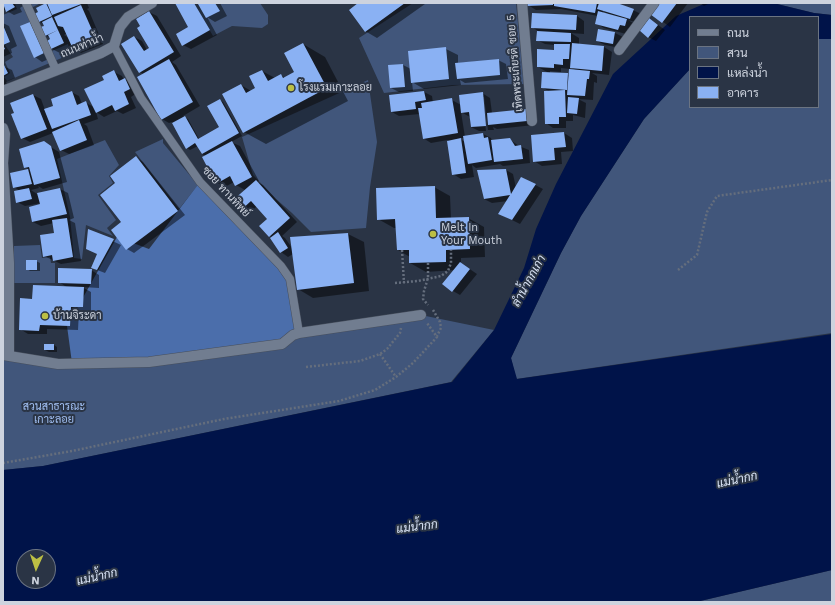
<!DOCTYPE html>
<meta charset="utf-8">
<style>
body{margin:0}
#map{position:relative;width:835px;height:605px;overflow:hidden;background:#2a3445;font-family:"Work Sans",Sarabun,sans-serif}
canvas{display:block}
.frame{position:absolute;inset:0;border:4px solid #cdd3de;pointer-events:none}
.legend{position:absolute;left:689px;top:16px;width:130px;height:92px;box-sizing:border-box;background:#2a3445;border:1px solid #6b7482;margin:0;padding:5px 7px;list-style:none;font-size:12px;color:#cdd3de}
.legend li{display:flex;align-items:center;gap:8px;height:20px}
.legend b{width:20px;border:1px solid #6b7482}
.north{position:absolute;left:16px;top:549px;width:40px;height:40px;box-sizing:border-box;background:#2a3445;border:1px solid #6b7482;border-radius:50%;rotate:183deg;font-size:11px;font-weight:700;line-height:16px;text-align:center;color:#cdd3de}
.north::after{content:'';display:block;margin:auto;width:14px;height:18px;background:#bcbf44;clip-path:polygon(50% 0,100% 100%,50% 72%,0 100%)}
</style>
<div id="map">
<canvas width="835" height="605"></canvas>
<div class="frame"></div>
<ul class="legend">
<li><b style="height:5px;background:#717d90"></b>ถนน</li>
<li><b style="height:11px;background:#41567b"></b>สวน</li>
<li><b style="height:11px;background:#001349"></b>แหล่งน้ำ</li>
<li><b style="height:11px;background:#8ab1f3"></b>อาคาร</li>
</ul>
<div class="north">N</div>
</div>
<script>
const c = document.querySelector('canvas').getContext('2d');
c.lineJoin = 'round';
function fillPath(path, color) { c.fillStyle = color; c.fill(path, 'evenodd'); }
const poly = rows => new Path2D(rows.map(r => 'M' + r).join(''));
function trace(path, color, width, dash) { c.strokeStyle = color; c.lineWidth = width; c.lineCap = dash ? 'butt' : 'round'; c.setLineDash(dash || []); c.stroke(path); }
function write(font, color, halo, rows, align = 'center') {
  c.font = font + ' "Work Sans",Sarabun,sans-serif'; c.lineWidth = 4; c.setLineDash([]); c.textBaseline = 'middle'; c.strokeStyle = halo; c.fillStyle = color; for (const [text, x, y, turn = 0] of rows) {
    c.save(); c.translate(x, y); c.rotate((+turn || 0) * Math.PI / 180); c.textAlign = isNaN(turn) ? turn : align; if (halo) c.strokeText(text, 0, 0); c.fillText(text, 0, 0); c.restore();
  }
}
const green = poly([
 [18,3,41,3,31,8,52,51,68,44,71,54,7,81,4,77,10,73,5,62,13,57,5,45,10,42,3,23,3,15,17,9,15,4],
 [194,3,260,3,268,15,268,24,262,28,232,26,213,36],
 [413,3,516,3,524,84,453,85,384,93,359,38],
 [773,3,832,3,832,15,814,13],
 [818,39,832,39,832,333,516,379,511,358,561,253,581,216,644,119,690,69,690,107,818,107],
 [368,80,377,142,370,187,366,228,311,232,292,213,276,199,253,175,242,137],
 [163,139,163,143,198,185,179,209,135,152],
 [105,140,119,165,109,176,113,183,98,195,116,220,107,228,113,236,86,225,82,259,74,258,70,217,57,159],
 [40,245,42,258,50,257,51,263,55,263,55,283,14,283,14,246],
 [421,315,494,330,451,382,43,466,3,470,3,355,58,364,293,335],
 [832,570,832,602,696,602]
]);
const forest = poly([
 [200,182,290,279,299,333,282,344,149,362,72,363,67,326,117,237,149,249]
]);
const water = poly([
 [706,3,773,3,814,13,832,15,832,39,818,39,818,17,690,17,690,69,644,119,581,216,561,253,511,358,517,379,832,334,832,570,696,602,3,602,3,470,43,466,452,382,494,330,524,268,536,229,556,184,613,74,676,16],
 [24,557,48,557,48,581,24,581]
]);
const shadow = poly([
 [3,3,23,3,24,5,20,8,22,12,14,15,3,9],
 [48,3,87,3,89,8,87,9,89,11,103,44,81,53,74,49,73,47,60,53,52,49,48,41,52,39,45,35,45,26,39,21,39,12,46,4,50,7],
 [67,33,69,38,64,35],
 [176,3,198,3,199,4,201,3,220,3,227,16,215,22,207,17,217,35,191,49,183,45,190,27],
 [355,3,424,3,425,4,377,38,365,31,358,4],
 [528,3,615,3,633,10,641,14,638,23,628,20,635,24,633,30,628,28,626,34,604,28,596,23,598,16,561,9,536,10,528,5],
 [603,11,610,15,603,14],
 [660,3,688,3,670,27,652,14],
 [700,3,710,3,704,6],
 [149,12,157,16,181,56,172,62,176,65,200,106,183,116,188,119,199,139,220,128,220,100,223,102,242,136,231,142,240,146,259,181,257,182,263,185,297,222,282,236,285,238,292,248,291,238,348,234,364,242,369,291,313,298,298,289,293,254,288,257,281,252,272,237,269,236,268,219,257,206,249,214,241,210,245,190,236,185,234,182,225,187,217,183,206,156,202,154,198,146,190,150,187,148,172,122,169,123,162,119,143,74,140,72,134,37,142,41,147,50,150,48,141,26],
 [577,16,584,21,584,34,571,33,579,38,579,45,604,47,612,52,609,75,592,73,597,76,597,83,594,82,593,100,578,99,586,103,585,118,573,115,573,121,566,121,566,128,553,128,546,123,550,92,542,87,549,73,538,67,555,51,555,45,545,44,537,40,538,31,532,27],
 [570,67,577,71,570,70],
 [561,68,570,69,570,75,550,73,550,71,561,72],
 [650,19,665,30,656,41,648,37],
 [3,23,9,26,17,46,11,49,12,53,3,57],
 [30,23,38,28,51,58,42,62,35,57],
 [599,30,615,33,623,37,620,48,605,45,597,41],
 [303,44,325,57,348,101,266,144,244,132,241,85,251,91,256,88,262,71,275,78,281,75,285,78,296,72],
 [446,49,458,55,458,63,498,60,506,64,508,79,465,83,460,80,461,85,424,89,412,82,413,91,399,92,391,88,403,65,411,69],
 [3,66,12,70,15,78,6,82,8,86,3,88],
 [114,72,122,76,124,80,125,79,133,84,137,93,131,97,136,108,123,114,117,111,104,117,96,112,98,119,84,124,87,126,94,145,69,154,61,150,53,133,30,142,22,138,33,95,41,99,45,110,55,107,71,92,79,96,82,104,86,103,94,107,105,81],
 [424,92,432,96,433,103,452,100,461,105,482,93,490,98,492,113,525,110,534,125,497,129,493,127,494,130,488,130,484,97,482,97,486,131,479,131,471,127,470,117,461,112,465,137,483,134,491,138,492,141,509,139,519,146,529,150,530,163,503,166,500,164,476,168,472,165,474,177,461,179,453,174,448,140,431,143,423,138,420,114,399,116,392,112,390,96],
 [459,138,465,138,465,142],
 [564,133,572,138,573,151,561,152,562,164,542,166,534,161],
 [44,143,59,152,67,182,43,189,38,186,39,188,31,190,37,194,60,189,68,193,74,218,69,220,75,223,81,261,61,264,44,256,55,234,54,223,41,226,33,222,41,205,41,203,25,206,17,202,20,191,14,187,11,174,30,170,25,167],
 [136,157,143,162,185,215,134,253,127,249,117,183],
 [506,170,513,174,516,188,522,178,543,189,520,224,500,214,508,201,492,203,484,199],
 [434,187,450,196,451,218,468,218,484,227,485,257,461,258,461,263,477,274,460,295,453,291,455,270,426,272,410,263,410,257,398,250,397,228,394,228,378,219],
 [89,230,121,245,105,273,92,268,98,254],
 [3,260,6,262,6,304,3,304],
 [36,261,40,263,40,271,30,271,27,269],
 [91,270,99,275,99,288,82,287,91,292,91,311,79,311,78,330,47,329,47,334,28,334,20,329,33,300,68,288,59,282],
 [54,345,57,347,57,352,49,352,45,350]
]);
const building = poly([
 [3,3,12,3,15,7,6,12],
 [46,3,52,16,39,22,34,14,38,12,36,8],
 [47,3,84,3,52,15],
 [175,3,194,3,210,30,182,46,176,34,188,27],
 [199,3,215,3,220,11,206,18,198,4],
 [358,3,405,3,365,32,349,10],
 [527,3,553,3,553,5,527,6],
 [554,3,597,3,595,13,554,6],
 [599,3,617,3,634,9,630,19,597,9],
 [659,3,677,3,662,23,650,14],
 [81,5,96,39,73,49,63,27,58,26,54,17],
 [149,11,174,52,139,73,121,44,134,36,144,51,149,48,137,28,140,26,136,19],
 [598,11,627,19,625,26,620,25,618,30,595,24],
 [532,13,577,15,576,30,531,28],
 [52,17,58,30,45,36,40,27,44,26,42,22],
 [649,18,658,25,648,38,639,30],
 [30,22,44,53,34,58,20,26],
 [3,25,10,42,3,45,5,49,3,50],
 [598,29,615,32,613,44,596,41],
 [58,30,64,43,51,49,47,41,50,39,48,35],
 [537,31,571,33,571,42,536,41],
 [303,43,327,88,243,133,222,94,241,84,246,93,255,88,249,76,262,70,268,81,281,74,283,78,294,72,284,53],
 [572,43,604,46,602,71,570,68],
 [554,44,570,44,569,59,563,59,563,65,554,64,554,68,537,67,537,49,554,50],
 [446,47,449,79,411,83,408,51],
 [169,59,193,102,161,120,137,77],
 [499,59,500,75,457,79,455,63],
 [3,63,8,73,3,76],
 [403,64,405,87,390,88,388,65],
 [569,69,590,71,589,79,587,79,585,96,567,95],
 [114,70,119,81,125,78,130,89,124,92,129,104,115,111,112,105,96,113,84,89,104,80,102,76],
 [542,72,568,73,567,90,541,88],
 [565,90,566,117,559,117,559,124,545,124,544,91],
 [72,91,77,105,86,101,91,115,52,129,44,109,53,106,51,99],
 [424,91,426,100,415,102,416,109,391,112,389,95],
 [483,92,486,126,471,127,469,112,461,113,459,95],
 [33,94,47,129,21,139,11,114,14,113,10,103],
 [568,97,579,98,577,114,567,113],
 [452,98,458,133,423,139,418,108,422,108,421,103],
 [220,99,239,133,202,154,195,143,186,149,172,123,185,116,198,139,219,127,207,106],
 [526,109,527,121,488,125,487,113],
 [79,120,87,140,60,151,52,132],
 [564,132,566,147,554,148,555,160,533,162,531,135],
 [483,133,484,138,488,137,492,160,468,164,463,136],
 [461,138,466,173,452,175,447,141],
 [510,138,515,146,521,145,523,159,494,162,491,140],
 [44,141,51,146,60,178,34,185,29,167,24,168,19,149],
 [232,141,252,177,235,186,230,176,216,184,202,157],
 [136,156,178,211,126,250,111,230,121,222,100,195,115,183,110,176],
 [28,169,32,184,13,188,10,173],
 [506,169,511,194,521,177,536,184,512,220,498,214,510,195,484,199,477,170],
 [256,180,290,218,269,237,259,226,267,219,251,201,240,211,232,201],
 [435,186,436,218,469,217,470,249,446,250,446,262,409,263,409,250,397,250,395,219,377,220,376,188],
 [29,188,32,199,16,203,14,191],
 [60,188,67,214,32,222,29,207,40,204,37,193],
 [67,218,73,257,53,261,52,255,43,257,40,235,54,233,52,220],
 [88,229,114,239,97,270,91,268,97,254,86,249],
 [278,232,288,248,280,253,270,238],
 [348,233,354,283,297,290,290,237],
 [26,260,37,260,37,270,26,270],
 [460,262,470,269,452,292,442,284],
 [58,268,92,269,91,284,58,283],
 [33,285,84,287,83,307,71,307,70,326,40,325,39,331,19,330,20,298,32,299],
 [44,344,54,344,54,350,44,350]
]);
const path = poly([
 [402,250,404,283],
 [428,263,428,278,424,291,423,299,428,305],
 [678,270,697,255,707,212,717,196,832,180],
 [395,283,418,281,441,276,448,271,451,263,451,250],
 [433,310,440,322,441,328,437,336],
 [380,354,396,377],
 [306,367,360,361,380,354,387,349,400,333,401,328],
 [3,463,72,451,224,419,339,401,375,390,396,377,413,363,437,337,427,323]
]);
const lane = poly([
 [26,3,56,70],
 [114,46,141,98,200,182,281,266,290,279,299,333]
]);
const street = poly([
 [522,3,532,121],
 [619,50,654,3],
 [3,91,101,53,114,46,120,27,128,17,152,3],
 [3,128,5,134,3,163,9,263,9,355],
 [3,355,58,364,149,362,282,344,293,335,299,333,421,315]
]);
const markers = [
 [291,88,4,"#bcbf44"],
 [433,234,4,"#bcbf44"],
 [45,316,4,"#bcbf44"]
];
const streetNames = [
 ["ถนนท่าน้ำ",82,46,-23],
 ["เทิดพระเกียรติ ซอย 5",515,63,-95],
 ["ซอย ทานทิพย์",226,192,47]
];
const poiNames = [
 ["โรงแรมเกาะลอย",299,88],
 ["Melt In",441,228],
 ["Your Mouth",441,241],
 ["บ้านจิระดา",53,316]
];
const parkNames = [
 ["สวนสาธารณะ",54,407],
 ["เกาะลอย",54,420]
];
const waterNames = [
 ["ลำน้ำกกเก่า",529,281,-61],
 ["แม่น้ำกก",737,480,-12],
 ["แม่น้ำกก",417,527,-7],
 ["แม่น้ำกก",97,577,-13]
];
fillPath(green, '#41567b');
fillPath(forest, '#4b6eab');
fillPath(water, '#001349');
fillPath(shadow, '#0007');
fillPath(building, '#8ab1f3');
trace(lane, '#474f5d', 9);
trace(street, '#474f5d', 11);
trace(path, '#656e7d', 2.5, [2, 2]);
trace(lane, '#717d90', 8);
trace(street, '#717d90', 10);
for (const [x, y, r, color] of markers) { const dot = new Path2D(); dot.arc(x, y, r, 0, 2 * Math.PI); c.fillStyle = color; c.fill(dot); trace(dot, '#2a3445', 1.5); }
write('11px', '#cdd3de', '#2a3445', streetNames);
write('11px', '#cdd3de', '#2a3445', poiNames, 'left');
write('11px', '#a1bff2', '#2a3445', parkNames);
write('italic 12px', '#dae4f6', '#2a3445', waterNames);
</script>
